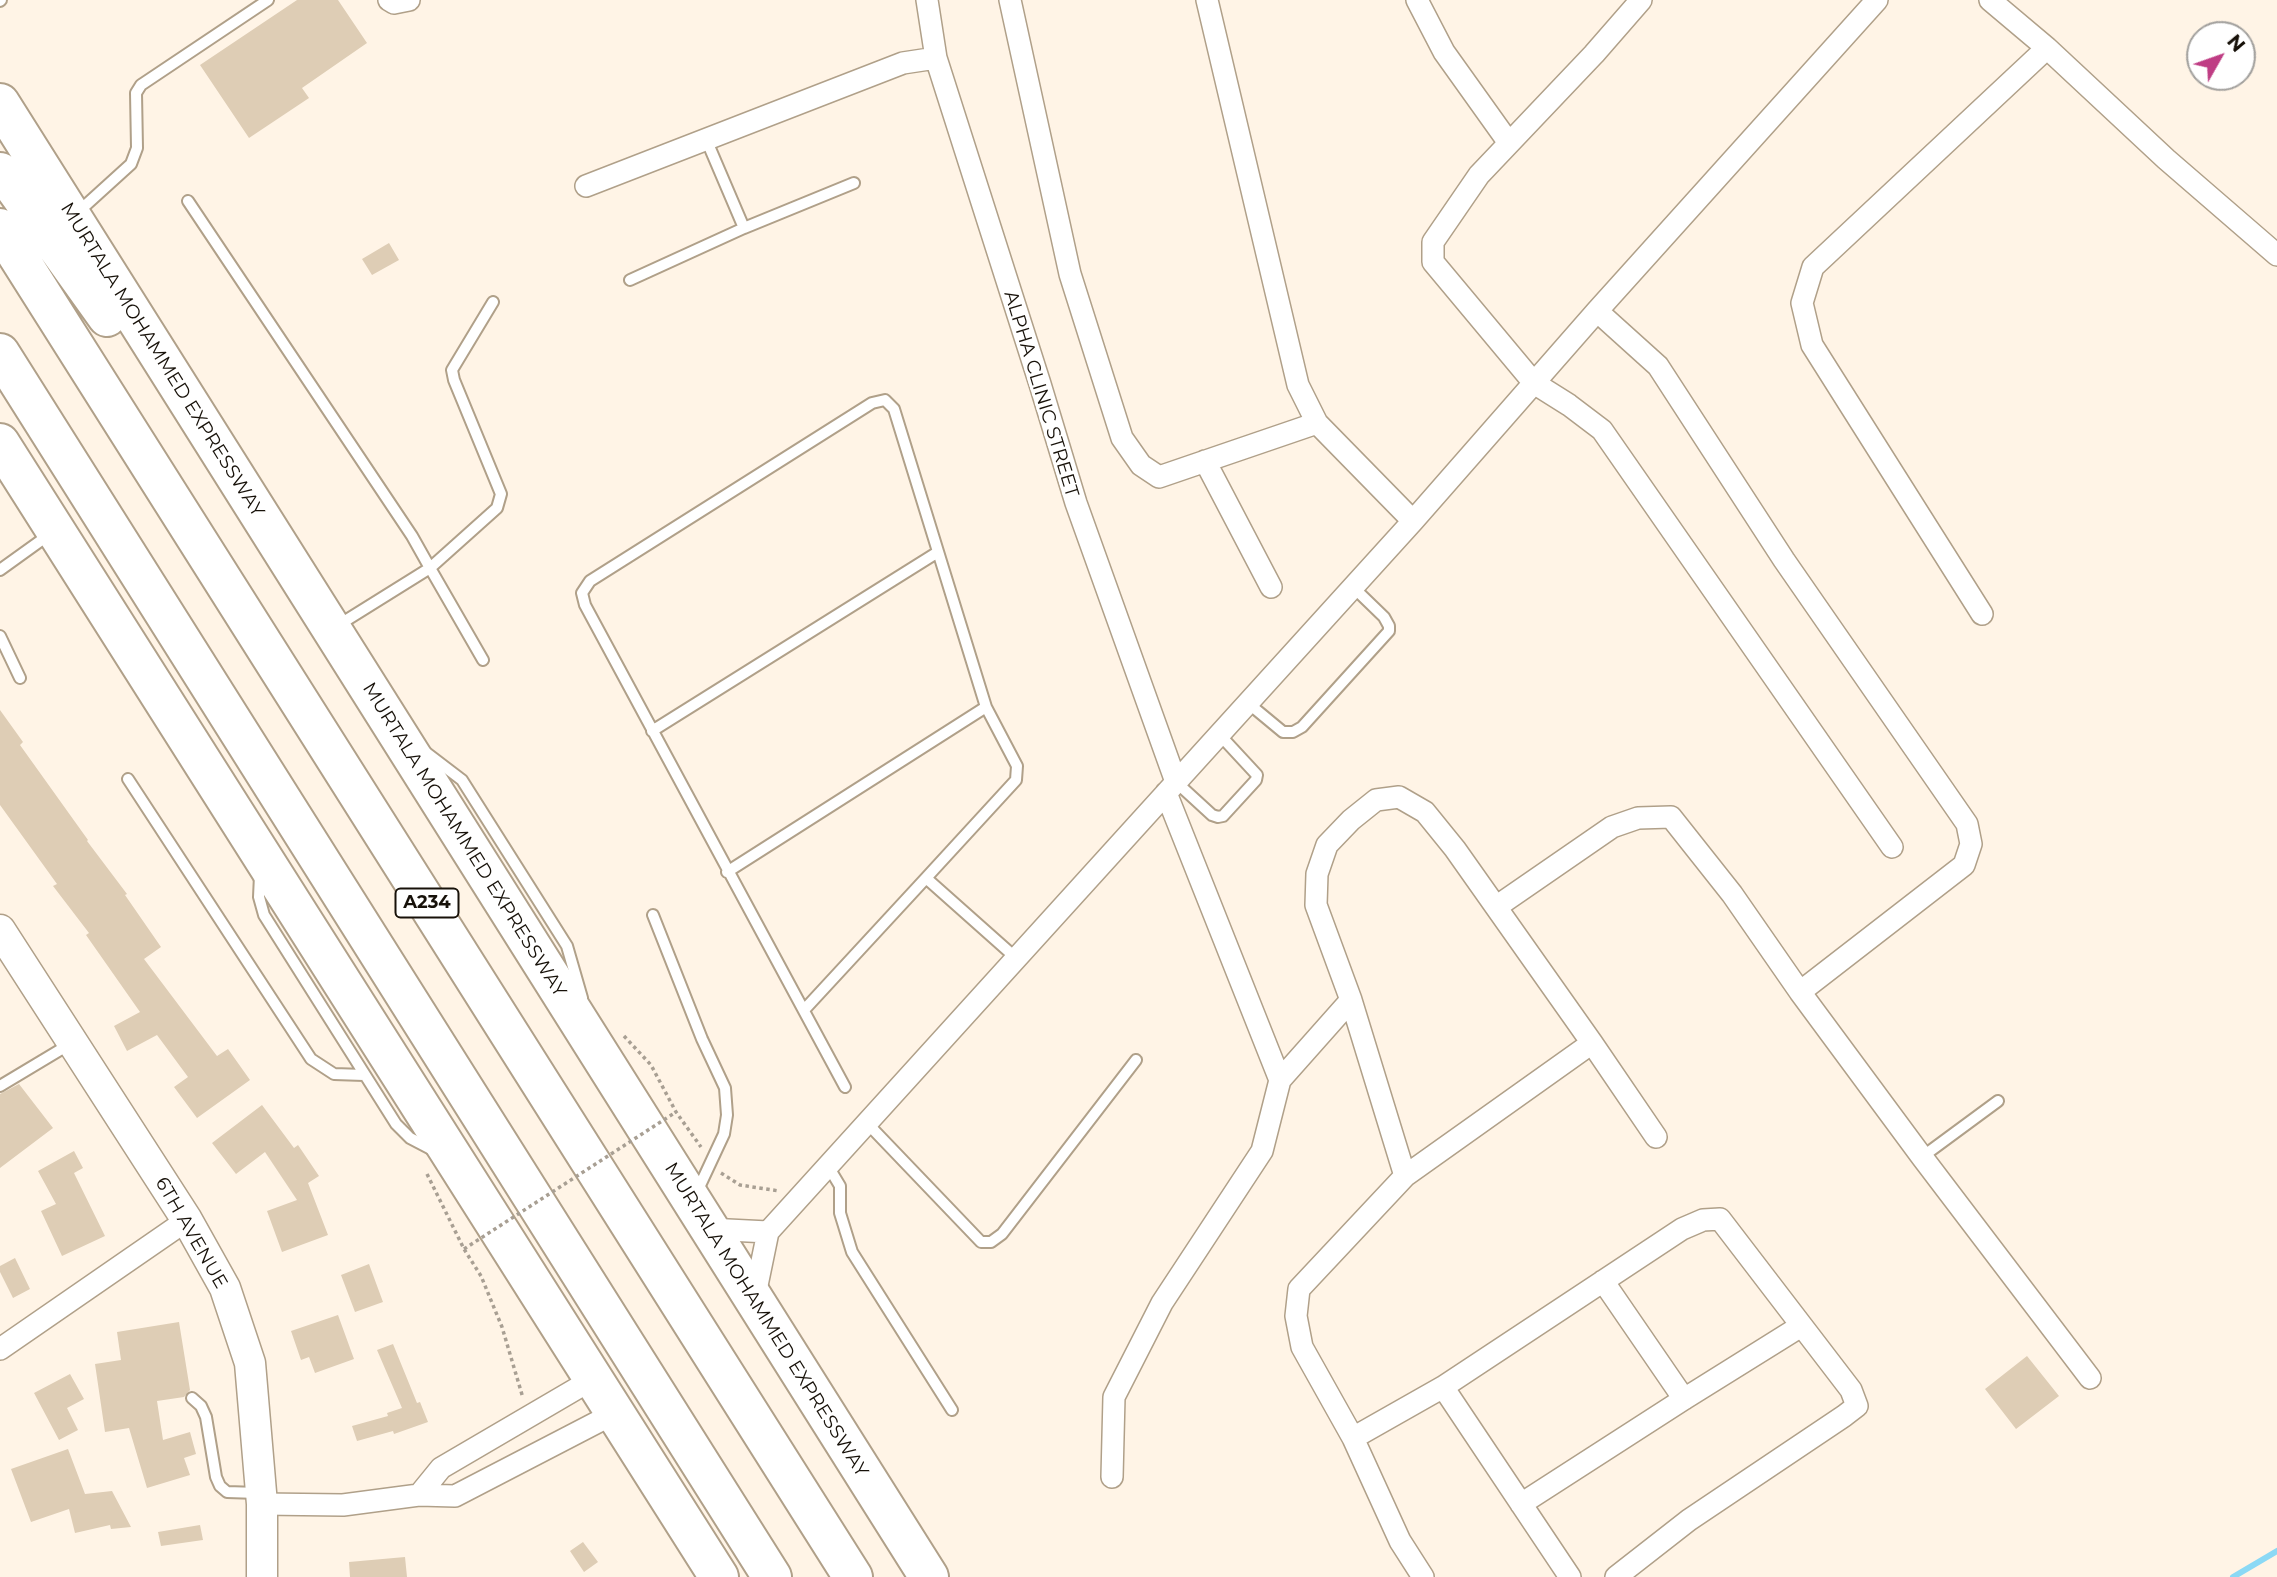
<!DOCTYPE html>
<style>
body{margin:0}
#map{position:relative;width:2277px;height:1577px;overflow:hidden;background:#fff4e6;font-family:Montserrat,sans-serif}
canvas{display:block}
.north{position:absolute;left:2186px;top:21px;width:70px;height:70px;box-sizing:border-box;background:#fff;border:2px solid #a2a09d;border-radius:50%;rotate:50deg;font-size:19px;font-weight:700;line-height:28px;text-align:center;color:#171109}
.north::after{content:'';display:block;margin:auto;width:24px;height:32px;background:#bf3d84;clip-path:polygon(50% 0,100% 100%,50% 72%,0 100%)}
</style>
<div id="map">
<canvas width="2277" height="1577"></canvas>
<div class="north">N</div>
</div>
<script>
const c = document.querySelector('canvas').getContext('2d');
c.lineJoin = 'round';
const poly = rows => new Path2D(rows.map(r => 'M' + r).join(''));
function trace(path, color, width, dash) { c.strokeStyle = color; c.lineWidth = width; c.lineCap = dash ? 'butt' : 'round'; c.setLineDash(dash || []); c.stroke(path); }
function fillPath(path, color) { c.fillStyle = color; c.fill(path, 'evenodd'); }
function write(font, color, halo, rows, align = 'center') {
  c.font = font + ' Montserrat,sans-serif'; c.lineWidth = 6; c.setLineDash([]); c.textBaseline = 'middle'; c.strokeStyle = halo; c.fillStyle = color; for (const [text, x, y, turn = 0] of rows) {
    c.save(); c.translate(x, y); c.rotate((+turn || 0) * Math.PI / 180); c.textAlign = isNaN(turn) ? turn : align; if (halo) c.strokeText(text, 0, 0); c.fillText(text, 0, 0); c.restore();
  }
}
const stream = poly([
 [2233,1577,2277,1551]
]);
const building = poly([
 [297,0,338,0,367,43,302,88,309,98,249,138,200,65],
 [389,243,399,260,372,275,362,259],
 [0,710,23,742,20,745,88,840,87,841,127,894,125,895,161,947,144,959,217,1056,228,1049,250,1080,197,1118,174,1087,188,1077,157,1035,127,1051,114,1026,140,1012,86,935,89,933,53,886,57,884,0,805],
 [19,1084,53,1128,0,1168,0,1094],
 [262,1105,294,1148,298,1145,319,1176,308,1183,328,1235,282,1252,267,1211,297,1200,265,1152,236,1174,212,1143],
 [74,1151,83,1168,74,1173,105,1236,62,1256,41,1211,56,1204,38,1171],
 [15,1258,30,1289,13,1298,0,1272,0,1266],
 [369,1264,383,1302,355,1312,341,1275],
 [338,1315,354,1359,315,1373,309,1357,301,1360,291,1331],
 [179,1322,190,1390,184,1397,157,1401,163,1440,190,1432,196,1454,184,1458,190,1475,147,1488,129,1428,105,1432,95,1364,121,1360,117,1332],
 [393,1344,417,1403,420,1402,428,1422,394,1434,393,1431,357,1441,352,1426,388,1416,387,1413,402,1408,377,1350],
 [2027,1356,2059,1396,2016,1429,1985,1389],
 [70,1374,84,1399,67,1408,78,1430,59,1440,34,1393],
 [68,1449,85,1494,112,1491,131,1527,111,1529,110,1525,75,1533,69,1509,31,1522,11,1469],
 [200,1525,203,1540,161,1546,158,1532],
 [583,1542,598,1562,584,1572,570,1551],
 [405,1557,407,1577,350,1577,349,1562]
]);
const path = poly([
 [624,1036,651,1065,676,1112,701,1147],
 [721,1173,740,1185,779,1191],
 [427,1174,464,1249,481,1276,502,1327,523,1398]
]);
const lane = poly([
 [0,1,1,0],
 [706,139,744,228],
 [188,201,412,536,430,568,337,626],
 [77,213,131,164,137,148,136,93,141,85,268,0],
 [630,280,744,228,854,183],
 [0,570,50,534],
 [0,636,20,678],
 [483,660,430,568,497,508,501,494,454,380,452,370,493,302],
 [1248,703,1283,732,1293,732,1302,727,1389,631,1389,626,1384,617,1353,587],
 [652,731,938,552],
 [424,751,462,780,567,946,582,998],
 [128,779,311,1059,334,1074,364,1075],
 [1176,782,1212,815,1218,817,1223,816,1256,780,1257,775,1219,734],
 [727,872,986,707,1017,766,1016,780,926,878,1016,958],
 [260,875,259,897,264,915,396,1124,410,1138,433,1150],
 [653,915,702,1039,725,1088,727,1115,724,1134,696,1194],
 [804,1010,926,878],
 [0,1086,70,1044],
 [845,1087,585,605,582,593,590,581,872,403,885,400,894,409,986,707],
 [867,1123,981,1242,991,1242,1002,1234,1136,1060],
 [1922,1157,1998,1101],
 [828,1166,840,1186,840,1213,852,1252,952,1410],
 [192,1398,201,1406,206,1417,216,1477,220,1486,227,1492,258,1493]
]);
const street = poly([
 [389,0,394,3,409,0],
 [927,0,936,58,1040,384,1076,503,1176,782],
 [1010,0,1070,274,1122,438,1141,465,1159,477,1317,423],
 [1207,0,1298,385,1317,423,1413,521],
 [1417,0,1444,52,1509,143],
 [1641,0,1594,54,1479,175,1433,242,1433,262,1534,383,1569,405,1602,430,1892,847],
 [1990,0,2047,48,2166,159,2277,255],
 [586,186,903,63,936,58],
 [1597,311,1658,366,1784,560,1967,824,1971,844,1964,865,1800,992],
 [1205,461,1271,587],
 [1982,614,1812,345,1802,303,1813,267,2047,48],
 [1166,793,1280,1080],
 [1496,907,1612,827,1638,818,1671,817,1732,894,1800,992,1922,1157,2090,1378],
 [1351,1000,1405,1176],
 [708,1229,768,1232],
 [1603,1281,1684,1399],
 [754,1300,768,1232,1413,521,1597,311,1877,0],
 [0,1349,187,1220],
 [1443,1387,1570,1577],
 [1353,1438,1443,1387,1682,1229,1703,1220,1720,1219,1851,1390,1857,1406,1844,1416,1689,1520,1616,1577],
 [1112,1477,1114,1397,1162,1303,1262,1151,1280,1080,1351,1000,1316,905,1317,874,1327,845,1351,820,1376,800,1399,797,1425,812,1455,849,1592,1043,1656,1137],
 [419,1495,441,1468,593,1379],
 [262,1504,343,1505,419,1495,455,1496,615,1413],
 [1521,1504,1684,1399,1801,1326],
 [1423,1577,1400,1541,1353,1438,1302,1347,1296,1316,1299,1289,1405,1176,1592,1043]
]);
const secondary = poly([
 [0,930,187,1220,225,1288,250,1363,262,1504,262,1577]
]);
const highway = poly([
 [0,103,929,1577],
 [0,172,9,180,107,317],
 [0,228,853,1577],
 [0,353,772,1577],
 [0,443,719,1577]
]);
const pathBridge = poly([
 [464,1249,676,1112]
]);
const shields = [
 [427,903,63]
];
const shieldNames = [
 ["A234",427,903]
];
const streetNames = [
 ["MURTALA MOHAMMED EXPRESSWAY",162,360,58],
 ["ALPHA CLINIC STREET",1041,394,73],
 ["MURTALA MOHAMMED EXPRESSWAY",464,840,58],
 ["6TH AVENUE",191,1233,60],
 ["MURTALA MOHAMMED EXPRESSWAY",766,1320,58]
];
trace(stream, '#8bd9f5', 6);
fillPath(building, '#decdb5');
trace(lane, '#b0a089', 14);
trace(street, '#b0a089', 24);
trace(secondary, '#b0a089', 33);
trace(highway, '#b0a089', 42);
trace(path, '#a89f93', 3.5, [3.5, 3.5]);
trace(lane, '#fff', 10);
trace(street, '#fff', 21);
trace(secondary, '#fff', 30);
trace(highway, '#fff', 38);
trace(pathBridge, '#a89f93', 3.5, [3.5, 3.5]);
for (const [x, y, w] of shields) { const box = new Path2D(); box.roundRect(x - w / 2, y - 14.5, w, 29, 5); c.fillStyle = '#fff'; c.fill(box); trace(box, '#171109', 2); }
write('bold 18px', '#171109', null, shieldNames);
write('19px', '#171109', '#fff', streetNames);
</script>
